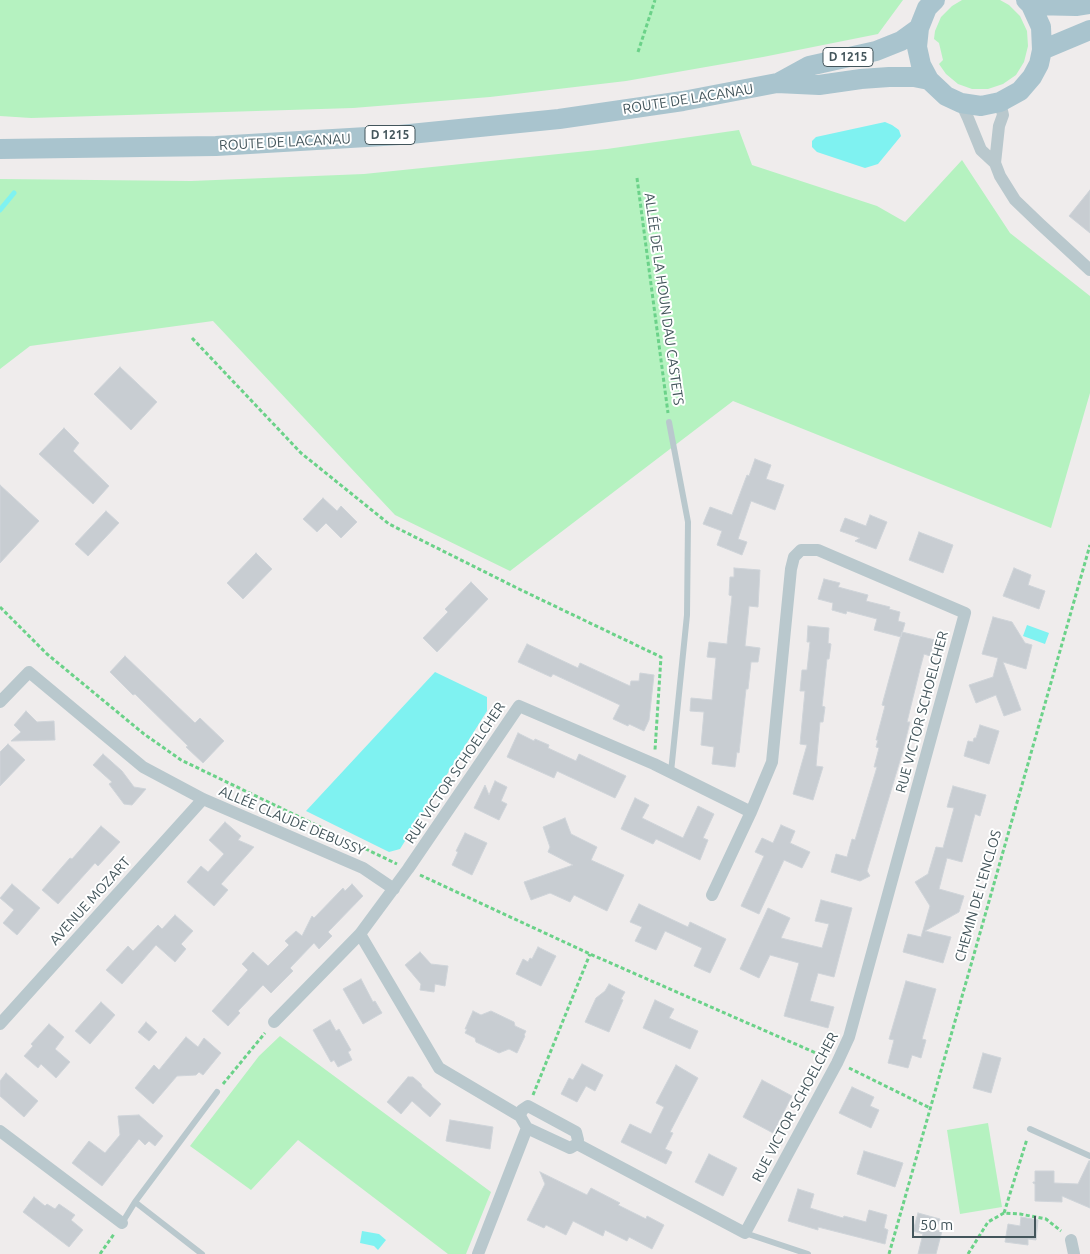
<!DOCTYPE html>
<meta charset="utf-8">
<style>
body{margin:0}
#map{position:relative;width:1090px;height:1254px;overflow:hidden;background:#efecec;font-family:Ubuntu,sans-serif}
canvas{display:block}
.scale{position:absolute;left:912px;top:1216px;width:124px;height:22px;box-sizing:border-box;border:2px solid #43555b;border-top:0;padding-left:6px;font-size:15px;line-height:18px;white-space:nowrap;color:#43555b;-webkit-text-stroke:4px #fff;paint-order:stroke}
</style>
<div id="map">
<canvas width="1090" height="1254"></canvas>
<div class="scale">50 m</div>
</div>
<script>
const c = document.querySelector('canvas').getContext('2d');
c.lineJoin = 'round';
function fillPath(path, color) { c.fillStyle = color; c.fill(path, 'evenodd'); }
const poly = rows => new Path2D(rows.map(r => 'M' + r).join(''));
function trace(path, color, width, dash) { c.strokeStyle = color; c.lineWidth = width; c.lineCap = dash ? 'butt' : 'round'; c.setLineDash(dash || []); c.stroke(path); }
function write(font, color, halo, rows, align = 'center') {
  c.font = font + ' Ubuntu,sans-serif'; c.lineWidth = 4; c.setLineDash([]); c.textBaseline = 'middle'; c.strokeStyle = halo; c.fillStyle = color; for (const [text, x, y, turn = 0] of rows) {
    c.save(); c.translate(x, y); c.rotate((+turn || 0) * Math.PI / 180); c.textAlign = isNaN(turn) ? turn : align; if (halo) c.strokeText(text, 0, 0); c.fillText(text, 0, 0); c.restore();
  }
}
const green = poly([
 [0,0,903,0,878,34,763,57,626,81,490,97,353,108,31,118,0,116],
 [962,0,1000,0,1009,5,1020,16,1027,31,1028,46,1024,62,1016,75,1003,84,988,89,972,89,958,84,946,74,939,64,943,60,939,43,934,39,935,31,941,17,952,6],
 [739,130,752,165,877,206,905,222,962,160,1010,233,1090,296,1090,393,1051,528,733,401,510,571,395,515,213,321,30,346,0,369,0,179,191,181,364,174,607,149],
 [280,1036,491,1192,466,1254,448,1254,298,1140,251,1190,190,1146,259,1056],
 [988,1123,1002,1207,960,1214,947,1130]
]);
const water = poly([
 [885,122,892,125,899,130,901,136,878,164,865,168,817,152,812,147,812,141,816,137],
 [1027,625,1049,633,1045,644,1023,636],
 [435,672,487,697,487,711,400,849,389,852,306,811],
 [362,1231,379,1234,386,1240,378,1250,374,1246,360,1243]
]);
const stream = poly([
 [0,210,14,193]
]);
const building = poly([
 [1090,190,1090,233,1069,216,1090,190],
 [120,367,157,402,131,430,94,394,120,367],
 [64,428,79,443,73,451,109,486,93,504,39,454,64,428],
 [755,459,771,465,766,479,784,485,775,510,751,501,738,539,747,542,742,555,717,545,722,531,703,524,710,507,732,515,747,475,749,476,755,459],
 [0,485,39,521,0,563,0,485],
 [323,498,337,511,341,506,357,522,341,538,326,523,317,532,303,519,323,498],
 [106,511,119,523,88,556,75,544,106,511],
 [870,515,887,522,876,549,855,541,860,538,840,531,845,518,866,526,870,515],
 [919,532,953,545,943,573,909,560,919,532],
 [256,553,272,569,243,599,227,583,256,553],
 [734,568,760,570,758,607,749,606,745,646,760,648,758,662,751,662,748,689,746,689,739,753,737,752,735,767,712,764,714,747,701,745,704,712,690,711,691,698,712,700,716,658,707,657,709,642,727,644,732,596,729,595,730,577,734,577,734,568],
 [1014,568,1031,575,1028,585,1045,591,1039,609,1003,596,1014,568],
 [824,579,840,583,838,587,868,595,866,601,890,607,889,609,900,612,898,621,905,623,901,637,874,630,877,619,847,611,846,614,832,610,833,603,818,599,824,579],
 [471,582,488,599,437,652,423,638,448,612,445,609,471,582],
 [993,617,1012,622,1025,643,1032,645,1026,669,1003,662,1021,710,1004,716,996,695,976,703,969,685,993,677,998,658,982,654,993,617],
 [808,626,829,628,828,643,831,644,829,659,827,659,822,706,825,707,823,722,820,722,816,766,823,767,813,800,793,794,807,745,800,744,805,691,800,691,802,670,807,670,810,642,807,642,808,626],
 [902,632,935,640,930,656,924,654,920,669,907,722,910,722,902,754,867,871,870,876,860,881,831,872,836,854,847,857,852,839,855,840,877,767,874,767,879,748,876,747,878,740,876,740,885,706,882,705,902,632],
 [527,644,578,668,580,663,630,686,631,681,639,681,640,673,654,675,649,720,644,731,629,724,628,726,613,719,620,705,553,674,551,677,518,662,527,644],
 [125,656,195,723,200,718,224,741,203,763,186,747,188,746,135,694,133,695,110,672,125,656],
 [26,711,37,722,54,721,55,740,11,741,21,732,14,725,26,711],
 [980,725,999,731,989,764,964,756,968,741,973,742,974,738,976,738,980,725],
 [518,733,534,741,535,739,549,745,548,748,576,761,579,754,626,776,615,798,557,771,554,778,507,757,518,733],
 [8,744,25,760,0,786,0,752,8,744],
 [103,754,122,771,134,787,146,789,132,805,124,804,109,784,112,782,93,765,103,754],
 [495,781,507,787,501,801,507,804,499,820,474,808,485,785,489,795,495,781],
 [953,786,986,795,980,816,975,814,962,862,947,858,939,889,964,896,959,912,925,931,951,937,943,963,903,952,908,934,921,937,930,906,915,882,928,874,936,847,943,848,954,808,947,807,953,786],
 [635,798,649,805,642,818,683,838,698,806,714,814,703,838,708,840,700,860,656,839,653,844,621,829,635,798],
 [565,818,571,834,597,847,591,860,624,875,607,911,574,895,570,902,550,893,531,900,524,882,573,865,548,852,550,847,543,827,565,818],
 [225,822,241,836,238,840,254,847,221,884,228,890,214,906,187,882,201,866,208,872,224,854,209,840,225,822],
 [781,825,795,831,790,843,810,852,802,868,784,860,759,914,741,906,764,856,755,852,762,838,773,843,781,825],
 [101,826,120,842,98,866,95,863,58,904,42,890,70,858,72,859,101,826],
 [465,833,487,843,472,875,452,865,458,852,456,851,465,833],
 [12,884,40,908,17,935,3,923,14,910,0,898,12,884],
 [352,884,363,896,328,932,332,936,319,949,314,943,290,968,293,971,271,993,263,985,238,1011,240,1013,228,1026,212,1011,248,970,242,964,253,952,268,966,289,945,285,941,296,931,302,936,312,916,314,918,343,888,345,891,352,884],
 [821,900,852,908,834,977,818,973,810,1001,834,1007,828,1028,784,1016,799,963,770,955,759,978,740,969,768,908,790,918,781,938,822,948,829,924,815,921,821,900],
 [639,904,688,927,690,922,726,939,710,973,694,966,702,948,665,931,656,950,635,941,642,927,630,922,639,904],
 [175,915,193,931,181,944,186,949,175,962,156,945,122,984,106,970,128,946,133,951,158,925,162,929,175,915],
 [538,947,556,956,541,986,516,974,523,959,528,962,530,958,532,959,538,947],
 [420,952,431,964,448,966,445,986,435,984,434,992,420,990,421,984,405,965,420,952],
 [361,979,373,1002,375,1001,382,1013,363,1024,343,989,361,979],
 [906,981,936,989,922,1039,926,1040,921,1058,912,1055,908,1068,888,1063,894,1040,889,1039,906,981],
 [609,984,625,992,621,999,623,1000,609,1032,585,1022,596,998,605,991,609,984],
 [655,1000,674,1009,669,1018,698,1031,690,1049,643,1028,655,1000],
 [101,1002,115,1015,90,1044,75,1031,101,1002],
 [473,1011,481,1015,491,1011,514,1022,515,1026,526,1031,524,1035,525,1036,517,1053,509,1049,499,1053,476,1042,475,1038,465,1033,467,1029,465,1029,473,1011],
 [330,1020,336,1031,339,1029,351,1050,348,1052,352,1060,338,1067,334,1060,331,1062,313,1030,330,1020],
 [146,1022,157,1032,149,1041,138,1032,146,1022],
 [49,1024,64,1037,55,1049,70,1062,56,1078,41,1064,38,1068,24,1056,33,1046,31,1044,49,1024],
 [186,1037,198,1047,204,1038,221,1053,203,1075,199,1072,196,1075,177,1076,153,1104,135,1088,154,1065,159,1070,186,1037],
 [983,1053,1001,1058,991,1093,973,1088,983,1053],
 [582,1064,603,1075,595,1091,586,1086,577,1102,561,1094,569,1078,573,1080,582,1064],
 [676,1065,698,1078,670,1132,673,1133,665,1149,672,1152,666,1164,621,1142,630,1124,651,1134,664,1107,656,1103,676,1065],
 [6,1073,38,1101,24,1117,0,1096,0,1081,6,1073],
 [408,1077,413,1077,421,1084,422,1087,441,1104,430,1117,412,1101,401,1114,387,1102,408,1077],
 [762,1080,792,1096,773,1133,743,1117,762,1080],
 [852,1087,874,1097,870,1106,879,1110,871,1128,839,1113,852,1087],
 [139,1115,163,1136,155,1146,149,1141,145,1145,139,1139,102,1186,72,1163,89,1141,105,1153,120,1135,118,1116,139,1115],
 [450,1120,493,1127,490,1149,446,1141,450,1120],
 [864,1151,903,1163,895,1187,857,1174,864,1151],
 [709,1154,737,1168,723,1196,695,1182,709,1154],
 [1089,1161,1090,1161,1090,1208,1062,1196,1062,1202,1035,1201,1035,1184,1033,1183,1033,1182,1035,1182,1035,1171,1054,1171,1054,1183,1078,1184,1089,1161],
 [540,1172,587,1195,591,1188,620,1203,618,1205,646,1219,647,1216,664,1225,652,1249,629,1237,627,1241,605,1230,603,1236,573,1221,566,1235,546,1225,544,1228,527,1220,545,1184,540,1172],
 [798,1189,814,1194,810,1208,843,1218,844,1216,866,1222,869,1210,887,1215,884,1228,888,1230,885,1244,818,1227,818,1230,788,1221,798,1189],
 [34,1197,45,1206,47,1204,55,1209,59,1204,75,1215,71,1220,83,1230,69,1247,23,1212,34,1197],
 [918,1213,940,1219,936,1230,942,1231,936,1254,918,1254,923,1234,913,1231,918,1213],
 [1021,1217,1038,1220,1036,1240,1028,1239,1028,1245,1005,1242,1008,1224,1020,1226,1021,1217]
]);
const path = poly([
 [638,52,655,0],
 [637,178,668,413],
 [192,338,301,453,389,524,519,589,661,657,655,750],
 [0,607,47,654,144,734,181,760,397,864],
 [420,875,590,954,825,1057],
 [849,1068,930,1108],
 [223,1084,265,1033],
 [533,1095,590,954],
 [1004,1213,1027,1139],
 [100,1254,114,1234],
 [889,1254,1090,545],
 [968,1254,988,1222,1004,1213,1020,1214,1046,1219,1061,1231]
]);
const lane = poly([
 [669,422,688,522,687,615,671,772],
 [1030,1129,1090,1156],
 [135,1202,202,1254],
 [122,1223,135,1202,217,1092],
 [745,1233,808,1254]
]);
const street = poly([
 [961,103,968,118,981,150,995,163,1000,176,1015,200,1040,224,1090,270],
 [995,163,999,126,1003,115,1000,102],
 [0,702,29,672,143,767,203,799,363,868,394,889],
 [712,895,751,812],
 [360,934,439,1068,520,1116,527,1128],
 [274,1022,360,934,408,869,519,706,654,764,751,812,772,762,791,569,794,557,801,550,818,550,965,613,849,1037,837,1063,745,1233,577,1144,570,1148,527,1128],
 [0,1024,203,799],
 [520,1116,522,1110,528,1106,576,1132,578,1140,577,1144],
 [0,1131,122,1223],
 [1071,1240,1074,1254],
 [478,1254,527,1128]
]);
const primary = poly([
 [935,0,927,8,919,28,917,47,921,65,929,80,946,96,961,103,981,106,1000,102,1020,91,1032,77,1039,64,1042,50,1041,27,1031,5,1026,0],
 [1031,5,1076,6,1090,4],
 [1042,50,1090,30],
 [778,83,809,66,876,51,901,41,919,28],
 [0,149,216,146,400,135,559,119,683,101,777,83,819,85,861,79,889,77,914,77,929,80]
]);
const shields = [
 [848,57,50],
 [390,135,50]
];
const shieldNames = [
 ["D 1215",848,57],
 ["D 1215",390,135]
];
const streetNames = [
 ["ROUTE DE LACANAU",688,99,-9],
 ["ROUTE DE LACANAU",285,142,-3],
 ["ALLÉE DE LA HOUN DAU CASTETS",664,299,82],
 ["RUE VICTOR SCHOELCHER",922,712,-75],
 ["RUE VICTOR SCHOELCHER",455,773,-56],
 ["ALLÉE CLAUDE DEBUSSY",292,821,23],
 ["CHEMIN DE L'ENCLOS",978,896,-74],
 ["AVENUE MOZART",90,901,-48],
 ["RUE VICTOR SCHOELCHER",795,1107,-62]
];
fillPath(green, '#b5f2c0');
fillPath(water, '#7ff2f1');
trace(stream, '#7ff2f1', 5);
fillPath(building, '#c8cdd2');
trace(building, '#cfd4d9', 1);
trace(path, '#6bd289', 3, [4, 2.5]);
trace(lane, '#b9c8cd', 6);
trace(street, '#b9c8cd', 12);
trace(primary, '#a9c4ce', 20);
for (const [x, y, w] of shields) { const box = new Path2D(); box.roundRect(x - w / 2, y - 9.5, w, 19, 4); c.fillStyle = '#fff'; c.fill(box); trace(box, '#43555b', 1); }
write('bold 12px', '#43555b', null, shieldNames);
write('14px', '#43555b', '#fff', streetNames);
</script>
